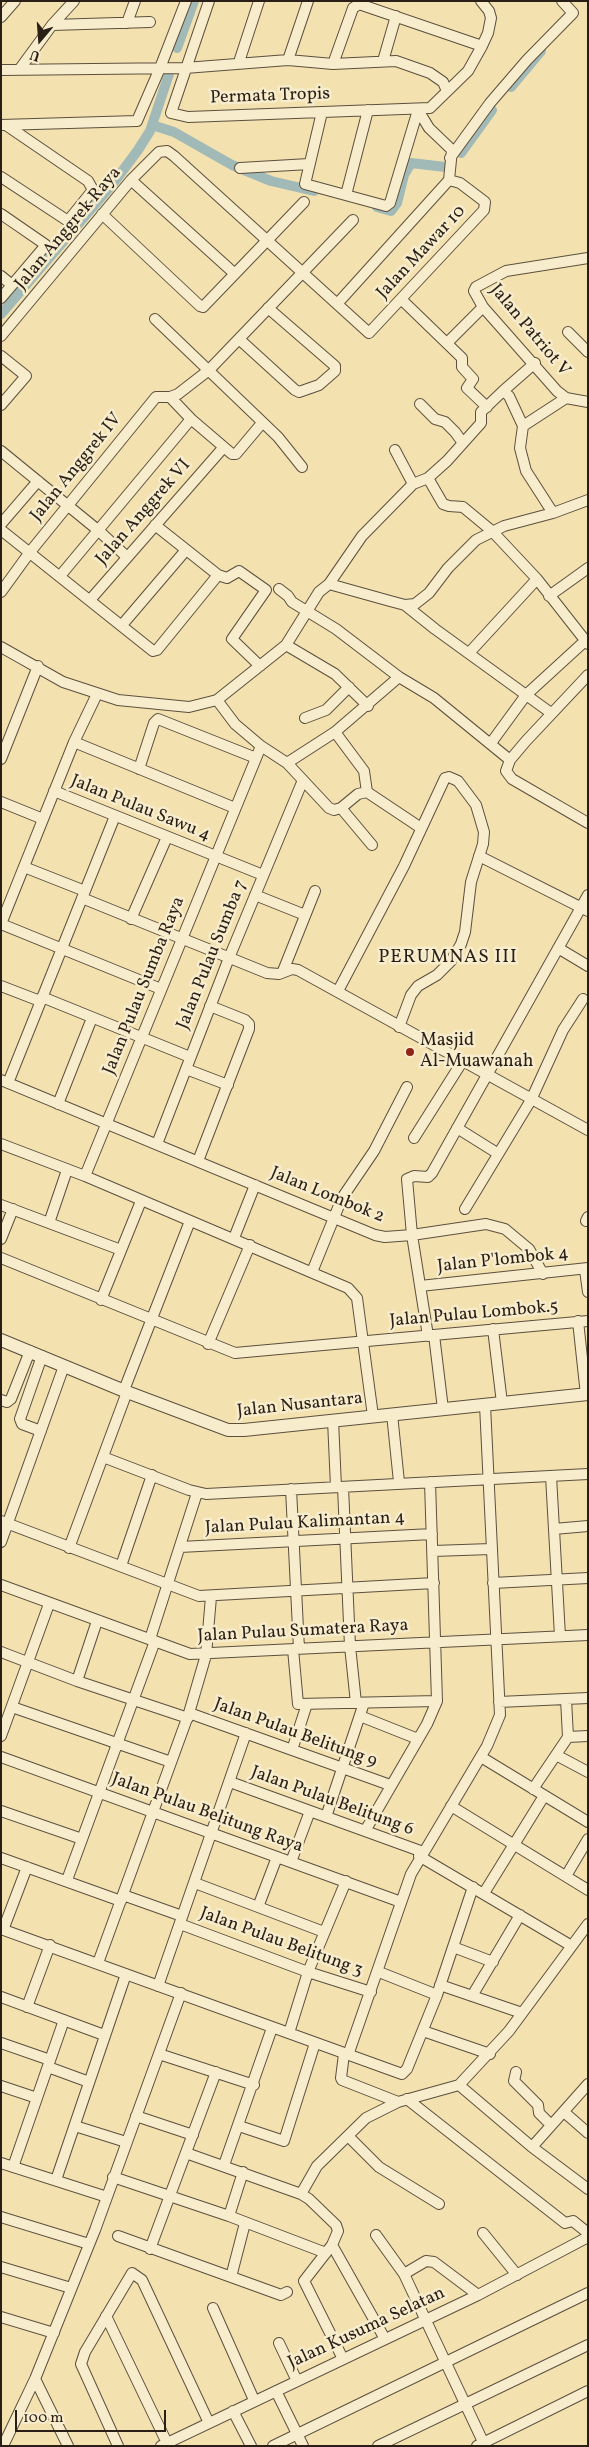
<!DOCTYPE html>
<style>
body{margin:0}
#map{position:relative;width:589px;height:2447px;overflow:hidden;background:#f3e1b0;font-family:Vollkorn,serif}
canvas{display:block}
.frame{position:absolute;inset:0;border:2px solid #291f17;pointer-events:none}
.north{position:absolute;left:15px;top:15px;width:50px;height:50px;-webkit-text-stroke:4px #f7eccc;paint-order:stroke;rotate:198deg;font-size:14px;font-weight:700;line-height:20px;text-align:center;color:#291f17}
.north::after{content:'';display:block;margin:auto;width:18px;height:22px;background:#291f17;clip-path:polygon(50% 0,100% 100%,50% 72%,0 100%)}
.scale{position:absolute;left:15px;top:2410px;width:151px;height:22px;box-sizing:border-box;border:2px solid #291f17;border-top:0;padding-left:6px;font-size:15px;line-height:18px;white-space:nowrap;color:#291f17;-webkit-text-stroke:4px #f7eccc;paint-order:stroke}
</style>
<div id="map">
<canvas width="589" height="2447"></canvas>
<div class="frame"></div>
<div class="north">U</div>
<div class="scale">100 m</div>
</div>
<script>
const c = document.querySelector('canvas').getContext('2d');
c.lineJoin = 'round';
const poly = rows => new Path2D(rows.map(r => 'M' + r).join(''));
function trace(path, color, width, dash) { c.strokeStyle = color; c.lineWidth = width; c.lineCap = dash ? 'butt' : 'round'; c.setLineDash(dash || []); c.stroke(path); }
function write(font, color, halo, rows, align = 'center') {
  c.font = font + ' Vollkorn,serif'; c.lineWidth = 5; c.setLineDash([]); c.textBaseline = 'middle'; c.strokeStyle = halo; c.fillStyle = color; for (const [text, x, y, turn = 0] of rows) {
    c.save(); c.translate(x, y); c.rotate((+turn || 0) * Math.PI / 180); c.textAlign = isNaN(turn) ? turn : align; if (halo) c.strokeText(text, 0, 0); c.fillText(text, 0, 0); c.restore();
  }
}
const canal = poly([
 [177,48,194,1],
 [511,87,541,51],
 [152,125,174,132,232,165,271,181,314,191],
 [461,153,492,110],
 [377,207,391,211,397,203,404,175,411,163,445,167],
 [1,314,115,181,138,150,150,131,169,74]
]);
const minor = poly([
 [209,1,171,113,188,117,430,108,468,71,482,46,488,33,491,18,489,11,481,1],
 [1,17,15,1],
 [127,23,135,1],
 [52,25,150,22],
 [288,60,308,1],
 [383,61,396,16],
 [239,62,259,1],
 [333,64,353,8,359,4,482,46],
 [1,70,185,68,288,60,333,64,396,61,430,73,443,82,447,91],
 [19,70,52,25,74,1],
 [322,112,305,184,386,206,390,203,418,110],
 [1,125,137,121,160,68,186,1],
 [450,158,490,103,527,60,573,13,562,1],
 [240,168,309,164],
 [1,177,68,221,93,190,88,181,6,125],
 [131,180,235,274],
 [346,195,368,110],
 [1,214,46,245,1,298],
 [102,214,200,306,203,307,304,202],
 [588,258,506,271,476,287,474,291,483,307,557,391,566,398,588,402],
 [1,276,12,285],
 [401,299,462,358,462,367,473,379,467,388,487,407],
 [337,304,449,180,452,150,429,128,418,110],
 [155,319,278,437,302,467],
 [568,332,588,352],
 [1,336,131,180,159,152,167,151,174,156,369,333,484,210,485,202,460,183,449,180],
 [239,339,295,390,299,392,319,385,335,371,335,366,268,308],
 [447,343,483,307],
 [1,356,26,376,1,405],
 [535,363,503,391,509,396,523,426,520,448,526,471,553,513],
 [170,397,178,394,209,370,353,220],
 [420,404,435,419,445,422,455,432,463,443],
 [523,426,566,398],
 [395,450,413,484],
 [1,451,99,531,127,557],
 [428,478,443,504,449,506,463,507,492,531,537,579,588,644],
 [1,524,38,481],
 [155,525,218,575,227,578,239,571,266,590,232,639,260,666],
 [1,530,153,651,157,650,218,575],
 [60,576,191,419],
 [329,584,390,601,405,605,415,604,429,593,448,568,476,540,504,526,553,513,588,500],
 [279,589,288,596,292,602,336,629,399,677,434,698,510,760],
 [1,592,30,552,156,397,170,397,191,419,232,454,236,454,262,423],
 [549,596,588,568],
 [90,600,223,448],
 [405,605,435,629,551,713],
 [122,625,186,550],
 [286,645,335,674,368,706],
 [1,647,63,682,118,700,189,707,217,700,286,645,319,592,329,584,362,536,413,484,428,478,447,461,481,423,481,412,503,391],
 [469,653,537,579],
 [588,675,526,741,510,760,506,771,512,779,588,823],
 [217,700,235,724,261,746,287,763,329,808,334,810,341,808,358,794,367,792,421,828],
 [305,718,326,710,349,687],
 [335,732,364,771,367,792],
 [74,742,235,808],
 [491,743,526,695,585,641],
 [1,759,38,666],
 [287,763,335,732,399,677],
 [139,769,154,723,158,719,256,758],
 [54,791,263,875],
 [1,802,43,819],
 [341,808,372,845],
 [479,856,588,911],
 [24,867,85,891],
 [255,895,305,915],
 [82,898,267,973,279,974,292,969,298,970,588,1130],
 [131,919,167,837],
 [1,924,74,742,97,694],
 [1,924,161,989],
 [558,948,588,966],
 [283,971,315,891],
 [1,986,40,1001],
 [338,991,404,866,445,778,449,777,458,781,476,805,484,832,483,844,471,882,465,932,461,944,451,961,437,975,418,986,411,995,399,1027],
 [42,997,190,1057],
 [186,1069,228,1085],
 [1,1080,375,1235,385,1237,412,1235,486,1224,505,1229,529,1249,543,1274],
 [8,1083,115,816],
 [58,1104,92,1018],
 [457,1128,497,1153],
 [414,1138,462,1062],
 [1,1144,85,1176,348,1288,357,1298,373,1416],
 [157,1144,229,958,303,780],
 [198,1161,249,1029,249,1024,245,1020,210,1006],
 [85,1176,261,746],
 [1,1205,121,1250],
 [465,1209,531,1100,563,1030,583,999],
 [586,1221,588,1217],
 [49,1223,67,1170],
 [234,1238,255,1185],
 [1,1239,13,1209],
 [1,1258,235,1353,588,1321],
 [585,1270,588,1292],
 [312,1272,342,1198,374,1151,407,1087],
 [420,1286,588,1268],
 [101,1300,141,1201],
 [578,1321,586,1395],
 [493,1329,502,1403],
 [434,1335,443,1409],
 [428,1336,412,1235,407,1179,414,1176,428,1177,432,1173,588,895],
 [208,1344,250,1245],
 [124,1390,190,1221],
 [1,1400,7,1402,11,1399,30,1351],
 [392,1414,399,1482],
 [333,1420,336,1487],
 [41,1431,22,1424,20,1419,42,1356],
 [103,1457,189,1490,206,1494,588,1474],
 [551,1476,560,1636],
 [343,1487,350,1646,356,1703],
 [291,1489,299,1649],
 [1,1521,199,1596,434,1583],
 [554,1529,588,1526],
 [1,1542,64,1366],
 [180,1547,432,1534],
 [69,1548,127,1392],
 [433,1551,491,1549],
 [121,1566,152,1475],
 [493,1583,588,1578],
 [1,1585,190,1654,588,1635],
 [150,1639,197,1493],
 [293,1649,298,1704,437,1701],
 [1,1652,77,1681,188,1718],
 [77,1681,97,1621],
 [499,1702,588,1698],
 [12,1707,171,1762],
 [189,1713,390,1785],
 [360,1716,418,1739],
 [1,1736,49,1604],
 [568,1737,588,1736],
 [292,1750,307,1704],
 [556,1755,588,1772],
 [1,1757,401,1902],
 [481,1757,588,1822],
 [230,1782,423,1852],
 [533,1789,568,1737,566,1699],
 [451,1806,588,1890],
 [1,1811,82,1839],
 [326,1817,364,1703],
 [365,1831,427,1724,437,1701,430,1482],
 [419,1856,570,1945],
 [1,1858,121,1901],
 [291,1862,310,1811],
 [566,1876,588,1839],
 [67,1880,155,1641],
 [195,1883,324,1932],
 [484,1893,544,1796],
 [123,1895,182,1916],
 [258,1907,277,1857],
 [180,1924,308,1972,371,1992],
 [1,1929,402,2074,407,2069,437,1995,473,1887],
 [3,1930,27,1867],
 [453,1947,493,1962],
 [98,1963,189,1713,206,1655,211,1597],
 [379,1972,437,1995],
 [440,1985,522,2013],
 [158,1986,246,1733],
 [472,1996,520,1915],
 [1,1997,104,2035],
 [27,2007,50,1945],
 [423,2031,490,2054],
 [289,2033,308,1972,346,1881],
 [1,2043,50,2060],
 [159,2054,254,2085],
 [344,2054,341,2078,342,2080,398,2102],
 [348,2055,411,1874,487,1746,500,1715,485,1405],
 [48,2067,89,2082],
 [516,2072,514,2081,538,2105,539,2113,551,2125],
 [459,2085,532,2147,588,2189],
 [1,2086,37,2098],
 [407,2099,565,2223,573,2221,588,2233],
 [564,2112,588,2133],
 [136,2116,193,2135],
 [75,2126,126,2142],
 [239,2126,284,2141,315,2043],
 [348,2136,379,2167,439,2204],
 [532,2147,588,2084],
 [186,2153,301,2194,309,2199,336,2225,338,2231,332,2245,304,2281,343,2359],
 [1,2163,107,2197],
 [224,2165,272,2028],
 [13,2167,64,2020],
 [113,2177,229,2216,326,2253],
 [56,2180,126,1974],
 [301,2194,317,2166,366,2118,398,2102,459,2085,509,2031,588,1924],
 [229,2216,243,2172],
 [1,2217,89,2244],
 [483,2233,517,2275],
 [376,2235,404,2274,485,2446],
 [118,2236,281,2295,287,2292],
 [332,2245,385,2339],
 [150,2249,216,2072],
 [1,2267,71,2288],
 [404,2274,426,2261,434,2262,478,2295],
 [231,2277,245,2223],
 [213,2308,254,2400],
 [106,2316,167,2443],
 [1,2317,54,2333],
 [279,2343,297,2381],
 [35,2379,68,2446],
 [276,2391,303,2446],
 [233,2411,251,2446],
 [3,2446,35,2379,95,2230,181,1993],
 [118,2446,81,2364,85,2352,132,2273,142,2280,209,2423],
 [161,2446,478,2295,588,2237],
 [273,2446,588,2293],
 [378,2446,588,2345],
 [477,2446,588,2391]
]);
const tertiary = poly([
 [1,1340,127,1392,228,1430,244,1430,588,1394]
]);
const markers = [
 [410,1052,5,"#8f2418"]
];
const streetNames = [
 ["Permata Tropis",270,97,-2],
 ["Jalan Anggrek Raya",69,229,-50],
 ["Jalan Mawar 10",422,253,-47],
 ["Jalan Patriot V",529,331,50],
 ["Jalan Anggrek IV",77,468,-51],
 ["Jalan Anggrek VI",144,513,-49],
 ["Jalan Pulau Sawu 4",140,809,22],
 ["Jalan Pulau Sumba 7",213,955,-68],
 ["Jalan Pulau Sumba Raya",145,986,-68],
 ["Jalan Lombok 2",327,1196,22],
 ["Jalan P'lombok 4",503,1261,-6],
 ["Jalan Pulau Lombok.5",474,1315,-5],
 ["Jalan Nusantara",300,1406,-6],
 ["Jalan Pulau Kalimantan 4",305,1524,-3],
 ["Jalan Pulau Sumatera Raya",303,1632,-3],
 ["Jalan Pulau Belitung 9",295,1734,20],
 ["Jalan Pulau Belitung 6",332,1802,20],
 ["Jalan Pulau Belitung Raya",207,1814,20],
 ["Jalan Pulau Belitung 3",281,1943,20],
 ["Jalan Kusuma Selatan",367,2329,-25]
];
const poiNames = [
 ["Masjid",420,1042],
 ["Al-Muawanah",420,1063]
];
const neighbourhoodNames = [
 ["PERUMNAS III",448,959]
];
trace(canal, '#a1bab7', 10);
trace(minor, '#5c503d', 12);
trace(tertiary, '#5c503d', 14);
trace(minor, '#f7eccc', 10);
trace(tertiary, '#f7eccc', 12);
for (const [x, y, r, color] of markers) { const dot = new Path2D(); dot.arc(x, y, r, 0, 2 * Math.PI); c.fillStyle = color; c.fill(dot); trace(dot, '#f7eccc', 2); }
write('18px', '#291f17', '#f7eccc', streetNames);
write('18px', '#291f17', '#f7eccc', poiNames, 'left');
c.letterSpacing = '1px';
write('19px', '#291f17', '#f7eccc', neighbourhoodNames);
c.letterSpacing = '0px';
</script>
